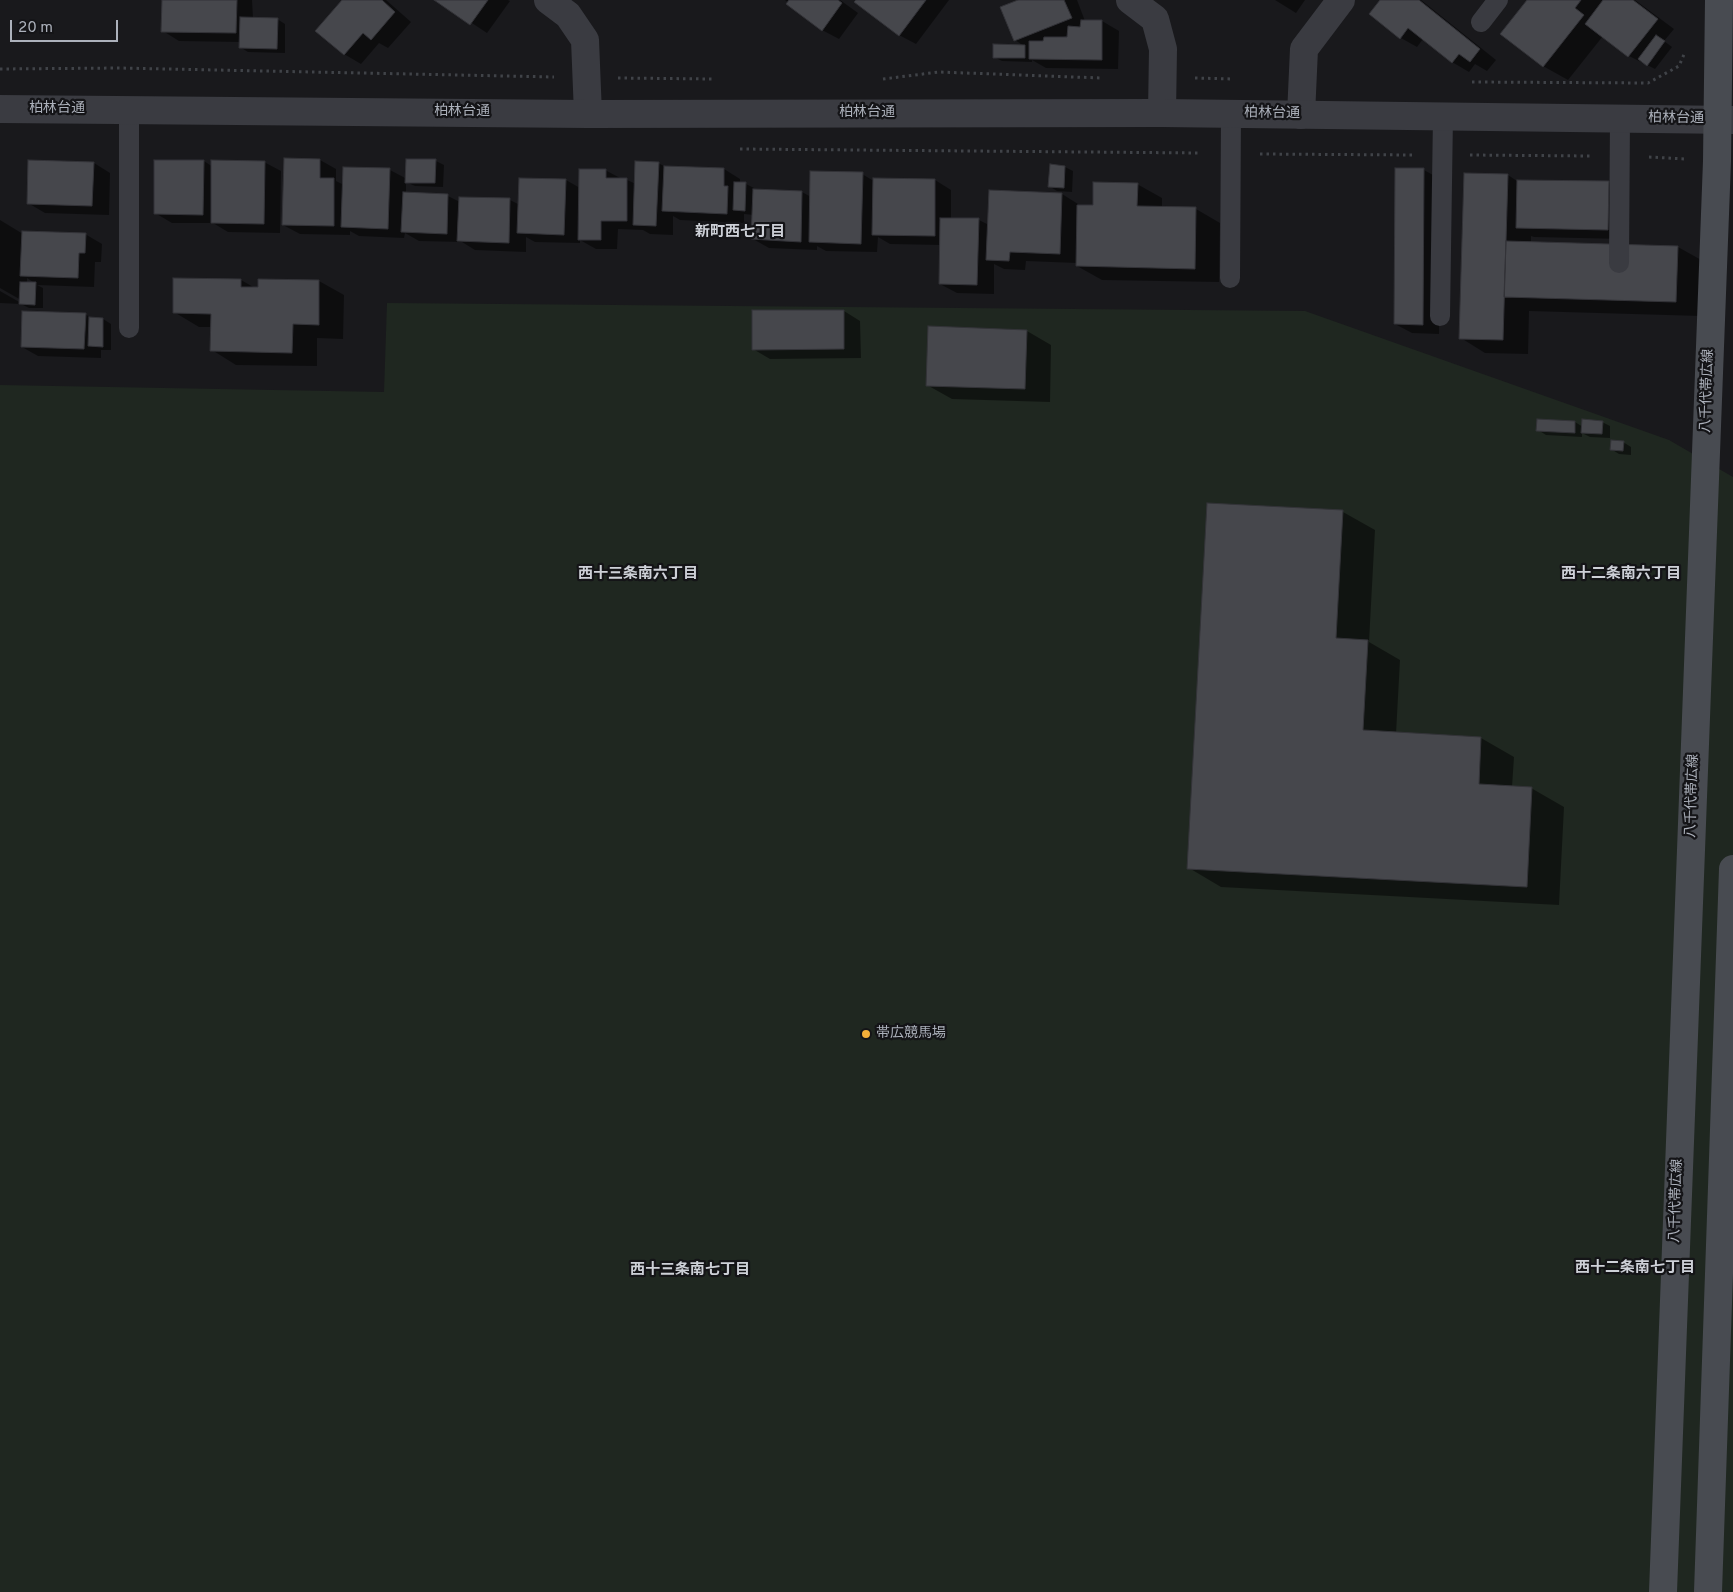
<!DOCTYPE html>
<meta charset="utf-8">
<style>
body{margin:0}
#map{position:relative;width:1733px;height:1592px;overflow:hidden;background:#19191c;font-family:Overpass,sans-serif}
canvas{display:block}
.scale{position:absolute;left:10px;top:20px;width:108px;height:22px;box-sizing:border-box;border:2px solid #acb1bb;border-top:0;padding-left:6px;font-size:15px;line-height:18px;white-space:nowrap;color:#acb1bb;-webkit-text-stroke:4px #141417;paint-order:stroke}
</style>
<div id="map">
<canvas width="1733" height="1592"></canvas>
<div class="scale">20 m</div>
</div>
<script>
const c = document.querySelector('canvas').getContext('2d');
c.lineJoin = 'round';
function fillPath(path, color) { c.fillStyle = color; c.fill(path, 'evenodd'); }
const poly = rows => new Path2D(rows.map(r => 'M' + r).join(''));
function trace(path, color, width, dash) { c.strokeStyle = color; c.lineWidth = width; c.lineCap = dash ? 'butt' : 'round'; c.setLineDash(dash || []); c.stroke(path); }
function write(font, color, halo, rows, align = 'center') {
  c.font = font + ' Overpass,"Noto Sans JP",sans-serif'; c.lineWidth = 4.5; c.setLineDash([]); c.textBaseline = 'middle'; c.strokeStyle = halo; c.fillStyle = color; for (const [text, x, y, turn = 0] of rows) {
    c.save(); c.translate(x, y); c.rotate((+turn || 0) * Math.PI / 180); c.textAlign = isNaN(turn) ? turn : align; if (halo) c.strokeText(text, 0, 0); c.fillText(text, 0, 0); c.restore();
  }
}
const green = poly([
 [387,303,1305,311,1669,440,1733,477,1733,1592,0,1592,0,385,384,392]
]);
const shadow = poly([
 [163,0,252,0,253,18,277,19,285,24,285,53,248,52,240,47,240,42,179,41,163,31],
 [343,0,386,0,411,22,388,48,379,43,361,64,344,54],
 [437,0,508,0,510,1,487,33],
 [785,0,840,0,858,13,839,39,822,30],
 [857,0,949,0,916,44,899,35],
 [1022,0,1077,0,1085,21,1102,21,1119,31,1118,69,1046,68,1032,60,1032,62,1002,61,994,57,1024,46,1015,40],
 [1069,35,1069,39,1060,38],
 [1275,0,1305,0,1296,13],
 [1381,0,1421,0,1496,60,1487,71,1475,64,1469,72,1452,62,1423,39,1417,47,1401,38],
 [1528,0,1635,0,1674,29,1664,41,1672,47,1655,69,1629,56,1603,36,1568,80,1543,66],
 [320,160,336,169,336,181,344,185,390,170,407,179,436,161,444,165,443,187,415,186,406,182,406,194,448,196,460,202,460,198,510,200,520,205,520,179,566,180,580,188,605,170,622,179,627,180,636,184,658,163,666,167,724,169,740,179,740,184,746,184,754,188,754,190,802,192,811,197,862,174,872,180,935,180,951,190,951,219,979,220,989,225,1062,194,1078,204,1078,206,1094,206,1137,184,1162,198,1162,208,1196,209,1220,223,1219,282,1102,280,1077,266,1077,263,1026,261,1025,270,1004,269,994,264,994,294,957,293,940,284,941,245,890,244,878,237,877,252,826,251,817,246,817,250,769,248,753,239,754,215,744,214,744,223,680,220,673,216,673,235,650,234,643,230,618,229,617,249,596,249,580,240,580,243,535,242,526,237,526,252,475,250,462,242,419,241,405,233,404,238,359,236,350,231,350,235,300,234,283,225],
 [204,161,213,167,264,162,281,171,280,233,228,232,213,223,172,223,155,213],
 [94,163,110,173,109,215,45,213,28,203],
 [1051,166,1065,167,1073,171,1072,192,1057,191,1049,186],
 [1424,170,1440,179,1439,334,1412,333,1395,324],
 [1508,175,1517,181,1608,182,1625,192,1624,239,1534,237,1531,236,1531,243,1678,247,1703,261,1701,316,1529,311,1528,354,1485,353,1461,338],
 [0,220,23,234,85,234,102,244,101,262,95,262,94,287,37,285,43,288,43,308,29,308,21,304,0,303,0,291,21,303,21,300,0,288],
 [27,278,36,284,27,283],
 [241,280,255,288,319,281,344,295,343,339,317,338,317,366,236,365,212,350,212,327,199,327,174,312],
 [844,311,860,321,861,358,770,359,753,349],
 [85,314,93,319,103,319,111,324,111,350,101,350,101,358,38,356,22,347],
 [1027,331,1051,345,1050,402,952,399,927,385],
 [1575,422,1583,427,1602,422,1610,426,1610,438,1590,437,1582,433,1582,437,1546,435,1538,430],
 [1623,442,1631,447,1631,455,1619,454,1611,449],
 [1208,505,1343,512,1375,530,1369,642,1400,660,1396,734,1481,738,1514,757,1512,787,1531,788,1564,807,1559,905,1221,887,1189,868]
]);
const building = poly([
 [162,0,237,0,236,33,161,32,162,0],
 [342,0,382,0,395,12,371,40,363,33,344,55,315,31,342,0],
 [434,0,488,0,470,25,434,0],
 [789,0,838,0,842,3,822,31,786,4,789,0],
 [856,0,926,0,899,36,854,2,856,0],
 [1018,0,1064,0,1072,18,1014,41,1000,7,1018,0],
 [1380,0,1419,0,1480,49,1470,62,1459,54,1452,63,1408,28,1400,39,1369,14,1380,0],
 [1527,0,1581,0,1575,8,1584,15,1543,67,1500,34,1527,0],
 [1603,0,1633,0,1658,19,1628,57,1585,24,1603,0],
 [240,17,278,18,277,49,239,48,240,17],
 [1081,20,1102,20,1102,60,1029,59,1029,41,1043,41,1044,37,1067,37,1068,26,1080,27,1081,20],
 [1656,35,1665,41,1647,66,1638,59,1656,35],
 [993,44,1025,45,1025,58,993,58,993,44],
 [284,158,320,159,320,178,334,178,334,226,282,225,284,158],
 [406,159,436,159,435,183,405,183,406,159],
 [28,160,94,162,92,206,27,204,28,160],
 [154,160,204,160,203,215,154,214,154,160],
 [211,160,265,161,264,224,211,223,211,160],
 [635,161,659,162,656,226,633,225,635,161],
 [1050,164,1065,166,1064,188,1048,187,1050,164],
 [664,166,724,168,724,186,728,186,727,214,662,211,664,166],
 [343,167,390,168,388,229,341,227,343,167],
 [1395,168,1424,168,1423,325,1394,324,1395,168],
 [579,169,606,169,606,178,627,178,627,221,601,221,601,240,578,240,579,169],
 [810,171,863,172,861,244,809,242,810,171],
 [1464,173,1508,174,1503,340,1459,339,1464,173],
 [519,178,566,179,564,235,517,233,519,178],
 [873,178,935,179,935,236,872,235,873,178],
 [1517,180,1609,181,1608,230,1516,228,1517,180],
 [734,182,746,182,745,211,733,210,734,182],
 [1093,182,1138,183,1137,206,1196,207,1195,269,1076,266,1077,205,1093,205,1093,182],
 [753,189,802,191,801,242,751,239,753,189],
 [989,190,1062,193,1060,254,1010,252,1009,261,986,260,989,190],
 [403,192,448,194,447,234,401,232,403,192],
 [459,197,510,198,509,243,457,241,459,197],
 [940,218,979,218,977,285,939,284,940,218],
 [22,231,86,233,85,253,79,253,78,278,20,276,22,231],
 [1506,241,1678,246,1676,302,1504,297,1506,241],
 [173,278,241,279,241,287,258,287,258,279,319,280,319,325,293,324,292,353,210,351,211,314,173,313,173,278],
 [20,282,36,282,35,305,19,304,20,282],
 [752,310,844,310,844,349,752,350,752,310],
 [22,311,86,313,84,349,21,347,22,311],
 [89,317,103,318,103,347,88,346,89,317],
 [928,326,1027,330,1025,389,926,386,928,326],
 [1537,419,1575,421,1575,433,1536,431,1537,419],
 [1582,419,1603,421,1602,434,1581,433,1582,419],
 [1611,440,1624,441,1623,451,1610,450,1611,440],
 [1207,503,1343,510,1336,638,1368,640,1363,730,1481,737,1479,784,1532,787,1527,887,1187,869,1207,503]
]);
const path = poly([
 [0,69,119,68,554,77],
 [618,78,712,79],
 [1195,78,1234,79],
 [883,79,939,72,1101,78],
 [1472,82,1648,83,1679,66,1685,52],
 [740,149,1201,153],
 [1260,154,1414,155],
 [1470,155,1591,156],
 [1649,157,1685,159]
]);
const service = poly([
 [1481,22,1498,0],
 [1619,263,1620,118],
 [1230,278,1231,114],
 [1440,316,1443,116],
 [129,328,129,110]
]);
const minor = poly([
 [548,0,568,15,585,40,588,114],
 [1130,0,1155,19,1163,49,1162,113],
 [1301,115,1304,49,1341,0]
]);
const tertiary = poly([
 [0,109,588,114,1162,113,1733,120]
]);
const secondary = poly([
 [1663,1592,1717,161,1719,0],
 [1708,1592,1733,869]
]);
const markers = [
 [866,1034,5,"#f4af39"]
];
const streetNames = [
 ["柏林台通",57,109],
 ["柏林台通",462,112],
 ["柏林台通",867,113],
 ["柏林台通",1272,114,1],
 ["柏林台通",1676,119,1],
 ["八千代帯広線",1708,391,-88],
 ["八千代帯広線",1693,796,-88],
 ["八千代帯広線",1677,1201,-88]
];
const poiNames = [
 ["帯広競馬場",876,1034]
];
const neighbourhoodNames = [
 ["新町西七丁目",740,233],
 ["西十三条南六丁目",638,575],
 ["西十二条南六丁目",1621,575],
 ["西十二条南七丁目",1635,1269],
 ["西十三条南七丁目",690,1271]
];
fillPath(green, '#1f2720');
fillPath(shadow, '#0007');
fillPath(building, '#46474c');
trace(building, '#333338', 1);
trace(path, '#404348', 3, [2.5, 4]);
trace(service, '#3a3b41', 20);
trace(minor, '#3a3b41', 28);
trace(tertiary, '#3a3b41', 28);
trace(secondary, '#484b51', 28);
for (const [x, y, r, color] of markers) { const dot = new Path2D(); dot.arc(x, y, r, 0, 2 * Math.PI); c.fillStyle = color; c.fill(dot); trace(dot, '#141417', 2); }
write('14px', '#acb1bb', '#141417', streetNames);
write('14px', '#acb1bb', '#141417', poiNames, 'left');
write('bold 15px', '#cdd0d7', '#141417', neighbourhoodNames);
</script>
